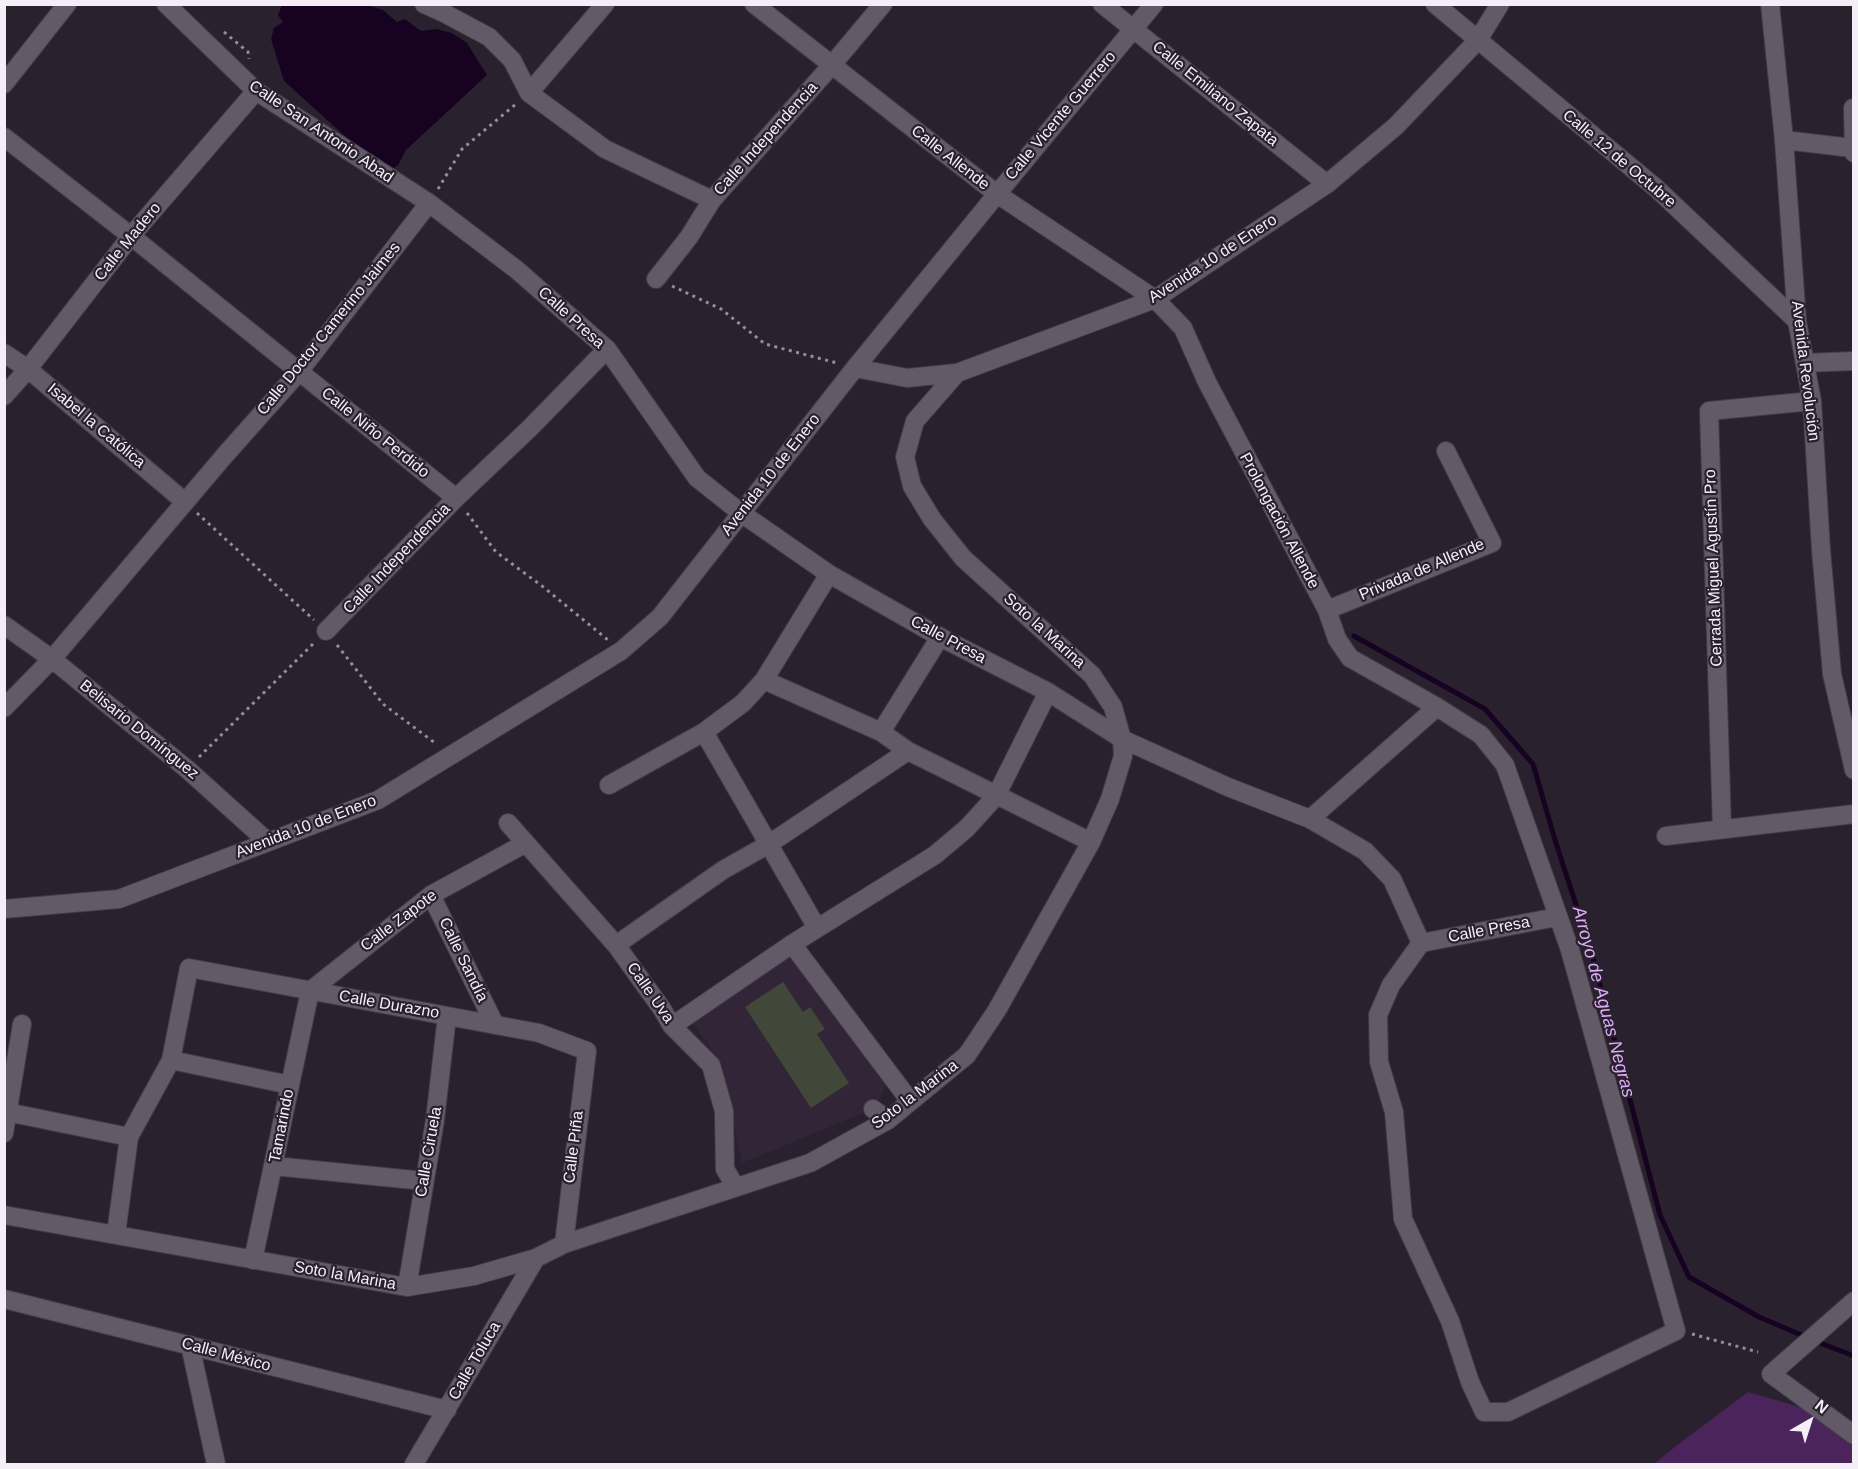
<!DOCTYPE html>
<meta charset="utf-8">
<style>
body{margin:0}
#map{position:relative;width:1858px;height:1469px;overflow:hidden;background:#29212d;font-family:Helvetica,sans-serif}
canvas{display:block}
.frame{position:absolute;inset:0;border:6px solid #f4eff7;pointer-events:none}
.north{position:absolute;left:1780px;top:1391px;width:60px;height:60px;-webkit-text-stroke:4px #29212d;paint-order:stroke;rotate:39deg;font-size:16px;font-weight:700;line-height:24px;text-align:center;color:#f4eff7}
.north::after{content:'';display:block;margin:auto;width:21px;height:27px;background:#f4eff7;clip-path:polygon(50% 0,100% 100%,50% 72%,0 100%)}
</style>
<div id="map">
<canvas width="1858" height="1469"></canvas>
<div class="frame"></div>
<div class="north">N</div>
</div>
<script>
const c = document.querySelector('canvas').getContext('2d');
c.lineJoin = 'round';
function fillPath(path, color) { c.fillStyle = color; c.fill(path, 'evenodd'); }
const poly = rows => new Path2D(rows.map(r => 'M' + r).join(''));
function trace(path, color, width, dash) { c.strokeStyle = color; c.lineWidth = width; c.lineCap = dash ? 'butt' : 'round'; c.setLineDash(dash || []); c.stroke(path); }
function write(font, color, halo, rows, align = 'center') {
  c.font = font + ' Helvetica,sans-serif'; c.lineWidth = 4.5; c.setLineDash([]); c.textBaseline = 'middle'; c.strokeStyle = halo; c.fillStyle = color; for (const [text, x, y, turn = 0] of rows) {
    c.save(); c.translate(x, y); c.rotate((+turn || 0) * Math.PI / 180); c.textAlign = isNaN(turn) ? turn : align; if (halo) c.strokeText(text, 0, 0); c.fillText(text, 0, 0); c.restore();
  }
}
const built = poly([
 [797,951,889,1081,873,1109,742,1163,722,1063,688,1017]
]);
const green = poly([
 [1748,1392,1834,1417,1853,1432,1853,1464,1654,1464,1676,1446]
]);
const water = poly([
 [282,5,367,5,383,10,397,22,405,19,421,31,436,29,452,33,467,43,487,75,406,150,398,165,390,171,356,146,284,81,271,39,274,28,283,22,278,15]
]);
const stream = poly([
 [1354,636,1485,709,1533,764,1555,840,1592,954,1660,1215,1689,1277,1759,1317,1806,1337],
 [1815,1341,1854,1356]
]);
const building = poly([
 [783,982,803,1012,810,1007,825,1029,817,1034,849,1083,811,1108,745,1007]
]);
const path = poly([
 [224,32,248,52,249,59],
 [438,189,462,149,516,104],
 [672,286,721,309,765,344,837,363],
 [197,513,314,620],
 [467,513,496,552,542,586,608,640],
 [337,645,383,704,435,743],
 [199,757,314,643],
 [1692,1334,1758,1352]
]);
const minor = poly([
 [166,4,256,91,429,203,517,270,607,349,697,478,741,513,829,574,940,637,1048,692,1122,739,1228,787,1310,819,1365,851,1392,879,1421,943,1391,985,1378,1015,1379,1062,1394,1112,1403,1219,1450,1321,1470,1382,1484,1412,1508,1412,1676,1331,1570,950,1505,765,1481,735,1437,707,1350,658,1337,639,1327,610,1207,382,1183,328,1155,299,997,194,754,4],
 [424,4,444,13,489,37,512,60,529,93,605,149,712,200],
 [1102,4,1327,184],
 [1435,4,1656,188,1797,321],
 [1770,4,1784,140,1797,321,1812,401,1821,550,1832,674,1854,770],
 [4,84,67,4],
 [529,93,605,4],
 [1853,108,1854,153],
 [4,137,131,236,456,498],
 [1784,140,1852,148],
 [656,279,689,237,712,200,831,66,883,4],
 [4,353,28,369,185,502],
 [1805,363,1854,361],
 [855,368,907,378,957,373,1155,299,1327,184,1396,126,1478,40,1500,4],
 [4,396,28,369,131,236,256,91],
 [1327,610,1492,543,1446,451],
 [4,625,52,659,187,769,268,842],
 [326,631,456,498,530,428,607,349],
 [764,680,881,732,908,751,1091,842],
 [4,708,52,659,225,455,298,373,429,203],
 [704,732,817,928],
 [881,732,940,637],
 [609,785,704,732,743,703,764,680,829,574],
 [1310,819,1437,707],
 [508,823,616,945,662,1009,672,1026,711,1065,724,1111,725,1169,735,1186],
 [1722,828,1709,411,1812,401],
 [1666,836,1854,814],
 [431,895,495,1025],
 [4,909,119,899,378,800,621,651,660,617,855,368,997,194,1154,4],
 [1421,943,1557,917],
 [792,944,910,1101],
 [616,945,723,870,769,844,908,751],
 [672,1026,792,944,935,855,967,828,996,796,1048,692],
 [171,1060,290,1085],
 [873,1109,888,1120],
 [7,1112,129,1137],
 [4,1133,22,1024],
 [274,1166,424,1181],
 [4,1215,407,1287,474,1276,536,1258,564,1244,810,1163,888,1120,967,1055,997,1010,1091,842,1110,799,1123,756,1122,739,1113,707,1092,675,963,558,932,519,912,486,905,457,915,421,957,373],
 [116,1234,129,1137,171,1060,189,968,539,1033,587,1051,564,1244],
 [253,1260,310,991,431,895,526,843],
 [407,1287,435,1120,447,1016],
 [4,1299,447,1410],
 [1854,1301,1771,1374,1854,1435],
 [190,1345,216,1464],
 [414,1464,536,1258]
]);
const streetNames = [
 ["Calle Emiliano Zapata",1215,94,39],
 ["Calle Vicente Guerrero",1061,116,-50],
 ["Calle San Antonio Abad",321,132,34],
 ["Calle Independencia",766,139,-48],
 ["Calle Allende",950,158,38],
 ["Calle 12 de Octubre",1619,159,40],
 ["Calle Madero",128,242,-51],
 ["Avenida 10 de Enero",1213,259,-33],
 ["Calle Presa",571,318,42],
 ["Calle Doctor Camerino Jaimes",329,329,-51],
 ["Avenida Revolución",1805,371,83],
 ["Isabel la Católica",96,426,40],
 ["Calle Niño Perdido",375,433,39],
 ["Avenida 10 de Enero",771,475,-52],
 ["Prolongación Allende",1279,521,62],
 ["Calle Independencia",397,559,-46],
 ["Cerrada Miguel Agustín Pro",1714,568,-92],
 ["Privada de Allende",1422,570,-23],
 ["Soto la Marina",1044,631,42],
 ["Calle Presa",948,640,28],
 ["Belisario Domínguez",139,730,39],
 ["Avenida 10 de Enero",306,827,-21],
 ["Calle Zapote",399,921,-37],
 ["Calle Presa",1489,930,-11],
 ["Calle Sandía",463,960,64],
 ["Calle Uva",650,993,55],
 ["Calle Durazno",389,1005,10],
 ["Soto la Marina",915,1095,-37],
 ["Tamarindo",282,1126,-79],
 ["Calle Piña",574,1147,-83],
 ["Calle Ciruela",429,1152,-80],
 ["Soto la Marina",345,1276,10],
 ["Calle México",226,1355,15],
 ["Calle Toluca",475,1361,-60]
];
const waterNames = [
 ["Arroyo de Aguas Negras",1603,1002,75]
];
fillPath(built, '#312537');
fillPath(green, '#4b245b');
fillPath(water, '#180222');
trace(stream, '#180222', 5);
fillPath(building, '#414739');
trace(minor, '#443d47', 20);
trace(path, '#948e98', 3, [3, 4.5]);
trace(minor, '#635a68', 18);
write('16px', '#f4eff7', '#29212d', streetNames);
write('italic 18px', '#e0acf9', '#29212d', waterNames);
</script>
